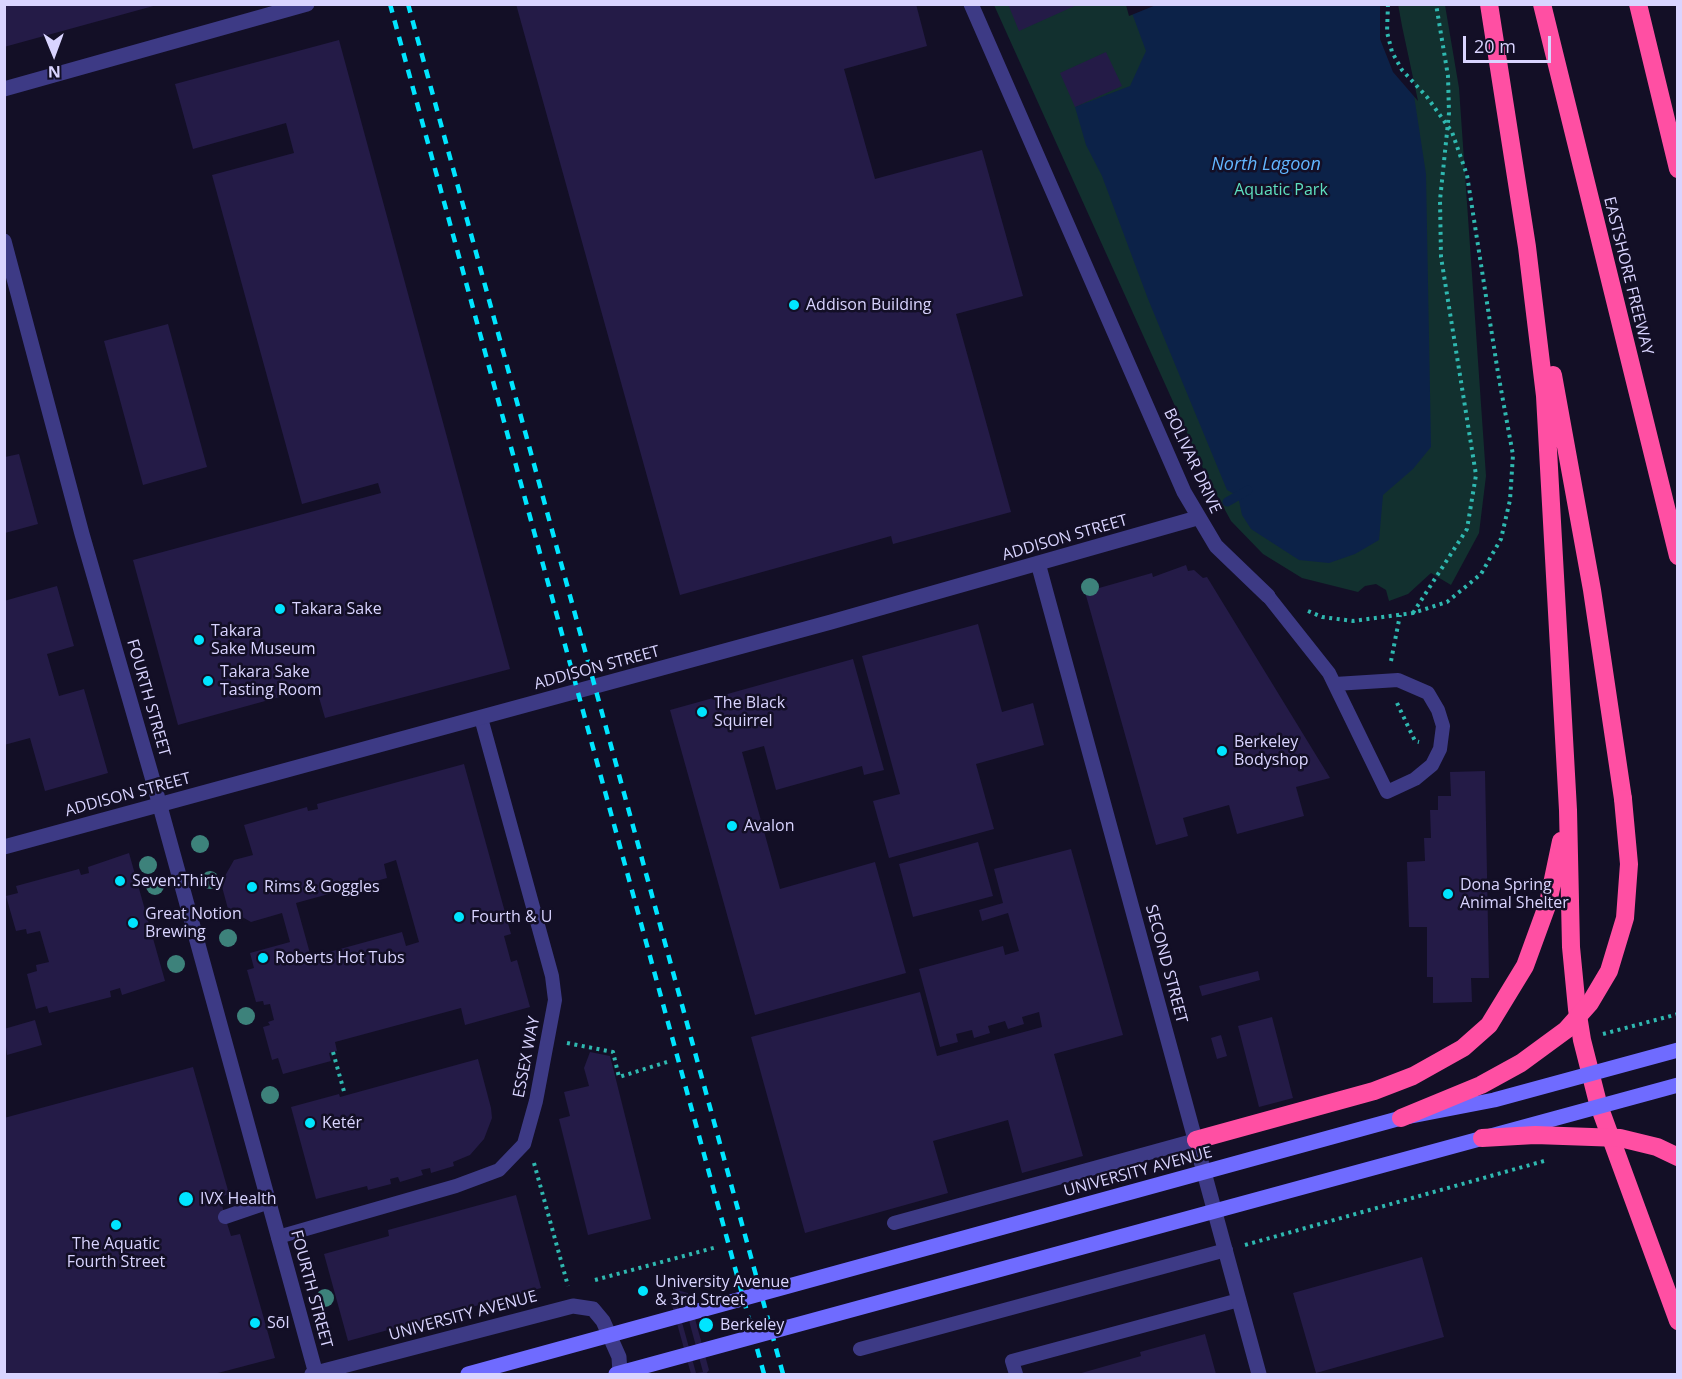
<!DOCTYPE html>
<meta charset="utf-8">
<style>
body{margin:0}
#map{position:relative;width:1682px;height:1379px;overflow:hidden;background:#130f26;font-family:"Open Sans",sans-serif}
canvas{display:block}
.frame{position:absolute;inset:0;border:6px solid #d9d4ff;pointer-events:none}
.north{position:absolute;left:24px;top:24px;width:60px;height:60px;-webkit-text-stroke:4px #130f26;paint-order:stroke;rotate:179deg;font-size:16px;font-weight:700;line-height:24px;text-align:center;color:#d9d4ff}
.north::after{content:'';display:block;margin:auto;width:21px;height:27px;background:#d9d4ff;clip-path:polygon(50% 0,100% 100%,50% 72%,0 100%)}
.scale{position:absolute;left:1463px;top:36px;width:88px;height:27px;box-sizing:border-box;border:3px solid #d9d4ff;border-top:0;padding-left:8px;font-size:18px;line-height:21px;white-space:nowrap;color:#d9d4ff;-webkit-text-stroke:4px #130f26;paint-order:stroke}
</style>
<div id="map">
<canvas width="1682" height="1379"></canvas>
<div class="frame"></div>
<div class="north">N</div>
<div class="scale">20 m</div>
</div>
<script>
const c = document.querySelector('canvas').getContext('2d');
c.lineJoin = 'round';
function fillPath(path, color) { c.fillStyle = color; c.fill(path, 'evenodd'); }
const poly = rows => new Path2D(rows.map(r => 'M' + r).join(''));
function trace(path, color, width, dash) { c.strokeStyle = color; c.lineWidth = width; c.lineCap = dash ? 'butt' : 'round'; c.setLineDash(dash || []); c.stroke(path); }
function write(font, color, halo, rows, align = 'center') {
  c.font = font + ' "Open Sans",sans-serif'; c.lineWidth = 5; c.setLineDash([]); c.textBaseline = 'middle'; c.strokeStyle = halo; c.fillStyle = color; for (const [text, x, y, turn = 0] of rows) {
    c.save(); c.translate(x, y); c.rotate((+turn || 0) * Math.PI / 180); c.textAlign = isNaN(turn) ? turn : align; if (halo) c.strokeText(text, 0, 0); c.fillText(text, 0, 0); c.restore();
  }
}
const green = poly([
 [994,5,1445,5,1459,88,1486,476,1479,533,1451,585,1431,573,1408,594,1389,601,1386,590,1376,584,1365,586,1358,592,1302,578,1263,554,1231,521,1207,477]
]);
const water = poly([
 [1129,5,1395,5,1413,89,1426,174,1431,447,1413,469,1383,495,1379,540,1355,554,1329,563,1299,560,1251,529,1242,515,1238,496,1227,490,1148,299,1102,176,1086,145,1075,107,1130,86,1146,51]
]);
const pier = poly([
 [1398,4,1402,26,1418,101,1393,72,1380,39,1380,5],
 [1126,5,1128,4,1156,5,1129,16]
]);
const stream = poly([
 [1227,502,1248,490]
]);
const building = poly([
 [4,4,157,4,157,5,4,47],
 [516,4,916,4,927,46,844,69,875,179,982,150,1023,296,956,314,1011,512,893,544,891,536,680,595],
 [1008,4,1079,4,1019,31],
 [339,40,510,669,325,718,316,687,178,725,133,560,381,493,378,483,302,504,212,175,294,153,286,123,193,149,175,84],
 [1106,52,1122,86,1075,107,1060,73],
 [168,324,207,467,143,485,104,341],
 [19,454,38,524,5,533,5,457],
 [1186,565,1188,571,1194,570,1203,578,1207,577,1330,778,1296,787,1304,816,1237,834,1229,805,1183,818,1188,836,1156,845,1085,592,1152,573,1153,577],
 [57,586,74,646,47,654,59,696,84,689,108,773,45,791,30,738,4,745,4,601],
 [978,624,1002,712,1033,703,1044,745,976,764,994,829,889,858,873,801,900,794,862,656],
 [853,659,884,770,864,775,862,766,776,790,764,746,742,752,780,889,875,862,906,973,755,1015,670,710],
 [464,764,511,934,504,936,511,962,517,960,530,1007,465,1025,461,1008,335,1042,337,1051,329,1053,331,1061,283,1074,278,1058,272,1060,263,1027,270,1025,268,1022,274,1020,270,1004,264,1005,263,1001,256,1002,247,970,254,968,250,953,290,942,282,913,251,922,228,909,221,883,234,860,253,855,244,825,307,807,308,811,318,809,317,804],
 [396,860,419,942,406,946,402,932,311,957,296,903,387,878,384,864],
 [1485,771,1489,978,1471,978,1472,1002,1433,1003,1433,977,1427,977,1427,927,1409,927,1407,862,1425,861,1424,838,1431,838,1430,810,1438,810,1438,796,1451,796,1450,772],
 [978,842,993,896,913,917,899,864],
 [1071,849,1123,1035,1054,1054,1083,1156,1022,1173,1008,1120,933,1141,948,1193,805,1233,751,1037,920,992,937,1056,1042,1027,1039,1012,1022,1017,1024,1024,1008,1029,1005,1021,988,1026,990,1033,974,1038,972,1030,956,1034,958,1042,940,1047,919,969,1003,946,1005,955,1019,951,1008,913,982,921,979,910,1003,903,994,869],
 [129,853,165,981,122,995,120,988,110,991,111,997,49,1013,47,1006,36,1009,27,974,37,971,36,965,49,962,40,931,27,934,26,929,16,931,6,896,18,893,16,886,79,869,81,875,89,873,88,867],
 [1258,971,1260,980,1202,996,1199,986],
 [1272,1017,1293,1098,1259,1107,1238,1026],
 [35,1020,42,1045,7,1055,4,1029],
 [1221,1035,1227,1056,1217,1059,1211,1038],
 [590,1052,610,1056,651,1219,588,1235,559,1119,570,1116,564,1092,589,1086,584,1068],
 [478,1059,491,1108,492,1118,484,1139,470,1155,453,1162,454,1166,431,1173,430,1168,421,1170,423,1175,400,1182,398,1177,390,1179,391,1184,368,1190,367,1186,316,1199,291,1107,339,1094,340,1097],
 [193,1067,229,1194,220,1197,225,1217,231,1236,240,1234,275,1358,214,1374,4,1374,4,1118],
 [516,1195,541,1288,348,1341,324,1254,389,1236,388,1230],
 [1422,1257,1444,1337,1316,1373,1293,1293],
 [677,1290,688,1293,709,1370,706,1374,691,1374,670,1298],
 [682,1295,703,1372,696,1373,675,1297],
 [1205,1334,1216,1374,1078,1374,1141,1356,1140,1352]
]);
const path = poly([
 [1308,611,1322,617,1353,621,1413,613,1447,602,1481,574,1501,539,1510,500,1513,455,1498,373],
 [1413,613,1467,529,1476,475,1441,257,1440,200,1449,113,1448,76,1436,4],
 [1391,661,1400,615],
 [1397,703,1415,741,1419,742],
 [1603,1034,1678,1014],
 [567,1043,613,1052,619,1077,667,1062],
 [333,1052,345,1095],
 [534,1163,568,1286],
 [1245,1245,1544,1161],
 [595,1280,717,1247]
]);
const service = poly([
 [1268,596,1329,673,1387,792,1415,779,1432,765,1440,749,1443,726,1438,710,1428,693,1398,680,1335,684],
 [225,1217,269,1202],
 [894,1223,1196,1140],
 [278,1237,456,1186,499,1170,524,1144,536,1101,555,1000,552,976,481,718],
 [860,1349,1226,1250],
 [1016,1374,1012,1361,1239,1300]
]);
const minor = poly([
 [971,4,1184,492,1216,546,1268,596],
 [4,89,307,4],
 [4,241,82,534,152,777,316,1374],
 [1038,563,1259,1374],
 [4,847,831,622,1197,518],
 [312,1374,573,1306,593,1309,603,1321,619,1357,620,1374]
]);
const motorway = poly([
 [1489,4,1527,247,1545,396,1568,810,1571,947,1577,1009,1582,1040,1598,1103,1678,1321],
 [1542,4,1678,556],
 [1638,4,1678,169],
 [1553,375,1592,590,1623,799],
 [1196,1140,1374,1091,1413,1076,1463,1048,1489,1025,1525,966,1548,903,1561,841]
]);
const rail = poly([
 [390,4,764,1374],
 [408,4,783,1374]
]);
const pathBridge = poly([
 [1388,4,1387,32,1392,52,1402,70,1427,97,1452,132,1467,175,1498,373]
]);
const secondaryBridge = poly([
 [468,1374,1401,1118,1494,1100,1678,1050],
 [616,1374,1678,1085]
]);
const motorwayBridge = poly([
 [1401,1118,1481,1085,1521,1063,1566,1030,1590,1003,1609,971,1625,918,1629,864,1623,799],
 [1482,1138,1535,1135,1620,1138,1657,1147,1678,1157]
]);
const trees = [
 [1090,587],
 [200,844],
 [148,865],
 [210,880],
 [155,886],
 [228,938],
 [176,964],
 [246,1016],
 [270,1095],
 [325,1298]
];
const markers = [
 [794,305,6,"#00e5ff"],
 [280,609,6,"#00e5ff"],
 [199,640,6,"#00e5ff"],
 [208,681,6,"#00e5ff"],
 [702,712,6,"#00e5ff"],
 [1222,751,6,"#00e5ff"],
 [732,826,6,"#00e5ff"],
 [120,881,6,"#00e5ff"],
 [252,887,6,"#00e5ff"],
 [1448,894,6,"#00e5ff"],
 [459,917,6,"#00e5ff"],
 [133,923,6,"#00e5ff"],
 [263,958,6,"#00e5ff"],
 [310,1123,6,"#00e5ff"],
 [186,1199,8,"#00e5ff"],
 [116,1225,6,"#00e5ff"],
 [643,1291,6,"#00e5ff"],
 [255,1323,6,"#00e5ff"],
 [706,1325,8,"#00e5ff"]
];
const parkNames = [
 ["Aquatic Park",1281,190]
];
const streetNames = [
 ["EASTSHORE FREEWAY",1628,276,76],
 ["BOLIVAR DRIVE",1192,461,65],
 ["ADDISON STREET",1065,538,-16],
 ["ADDISON STREET",597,668,-15],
 ["FOURTH STREET",148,698,74],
 ["ADDISON STREET",128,795,-15],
 ["SECOND STREET",1166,964,75],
 ["ESSEX WAY",527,1057,-79],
 ["UNIVERSITY AVENUE",1138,1172,-15],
 ["FOURTH STREET",311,1289,75],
 ["UNIVERSITY AVENUE",463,1316,-15]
];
const poiNames = [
 ["Addison Building",806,305],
 ["Takara Sake",292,609],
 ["Takara",211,631],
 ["Sake Museum",211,649],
 ["Takara Sake",220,672],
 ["Tasting Room",220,690],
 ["The Black",714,703],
 ["Squirrel",714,721],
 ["Berkeley",1234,742],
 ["Bodyshop",1234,760],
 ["Avalon",744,826],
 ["Seven:Thirty",132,881],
 ["Dona Spring",1460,885],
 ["Animal Shelter",1460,903],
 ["Rims & Goggles",264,887],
 ["Great Notion",145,914],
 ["Brewing",145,932],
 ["Fourth & U",471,917],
 ["Roberts Hot Tubs",275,958],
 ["Ketér",322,1123],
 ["IVX Health",200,1199],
 ["The Aquatic",116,1244,"center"],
 ["Fourth Street",116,1262,"center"],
 ["University Avenue",655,1282],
 ["& 3rd Street",655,1300],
 ["Sōl",267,1323],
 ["Berkeley",720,1325]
];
const waterNames = [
 ["North Lagoon",1266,165]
];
fillPath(green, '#12302f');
fillPath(water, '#0c2248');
fillPath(pier, '#130f26');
trace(stream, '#0c2248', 9);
fillPath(building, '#241b47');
trace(path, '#2fb8b0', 4, [3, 4.5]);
trace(service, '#3d3a85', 14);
trace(minor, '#3d3a85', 15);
trace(motorway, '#ff4fa3', 18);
trace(rail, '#00e5ff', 4.5, [9, 8]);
trace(pathBridge, '#2fb8b0', 4, [3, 4.5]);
trace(secondaryBridge, '#6f6bff', 15);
trace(motorwayBridge, '#ff4fa3', 18);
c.fillStyle = '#3d827b';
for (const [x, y] of trees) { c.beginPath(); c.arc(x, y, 9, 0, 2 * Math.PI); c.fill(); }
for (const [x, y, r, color] of markers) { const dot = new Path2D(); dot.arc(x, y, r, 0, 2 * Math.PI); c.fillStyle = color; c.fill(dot); trace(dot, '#130f26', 2); }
write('16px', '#5fe0c0', '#130f26', parkNames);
write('16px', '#d9d4ff', '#130f26', streetNames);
write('16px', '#d9d4ff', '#130f26', poiNames, 'left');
write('italic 18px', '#62b6ff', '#130f26', waterNames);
</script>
